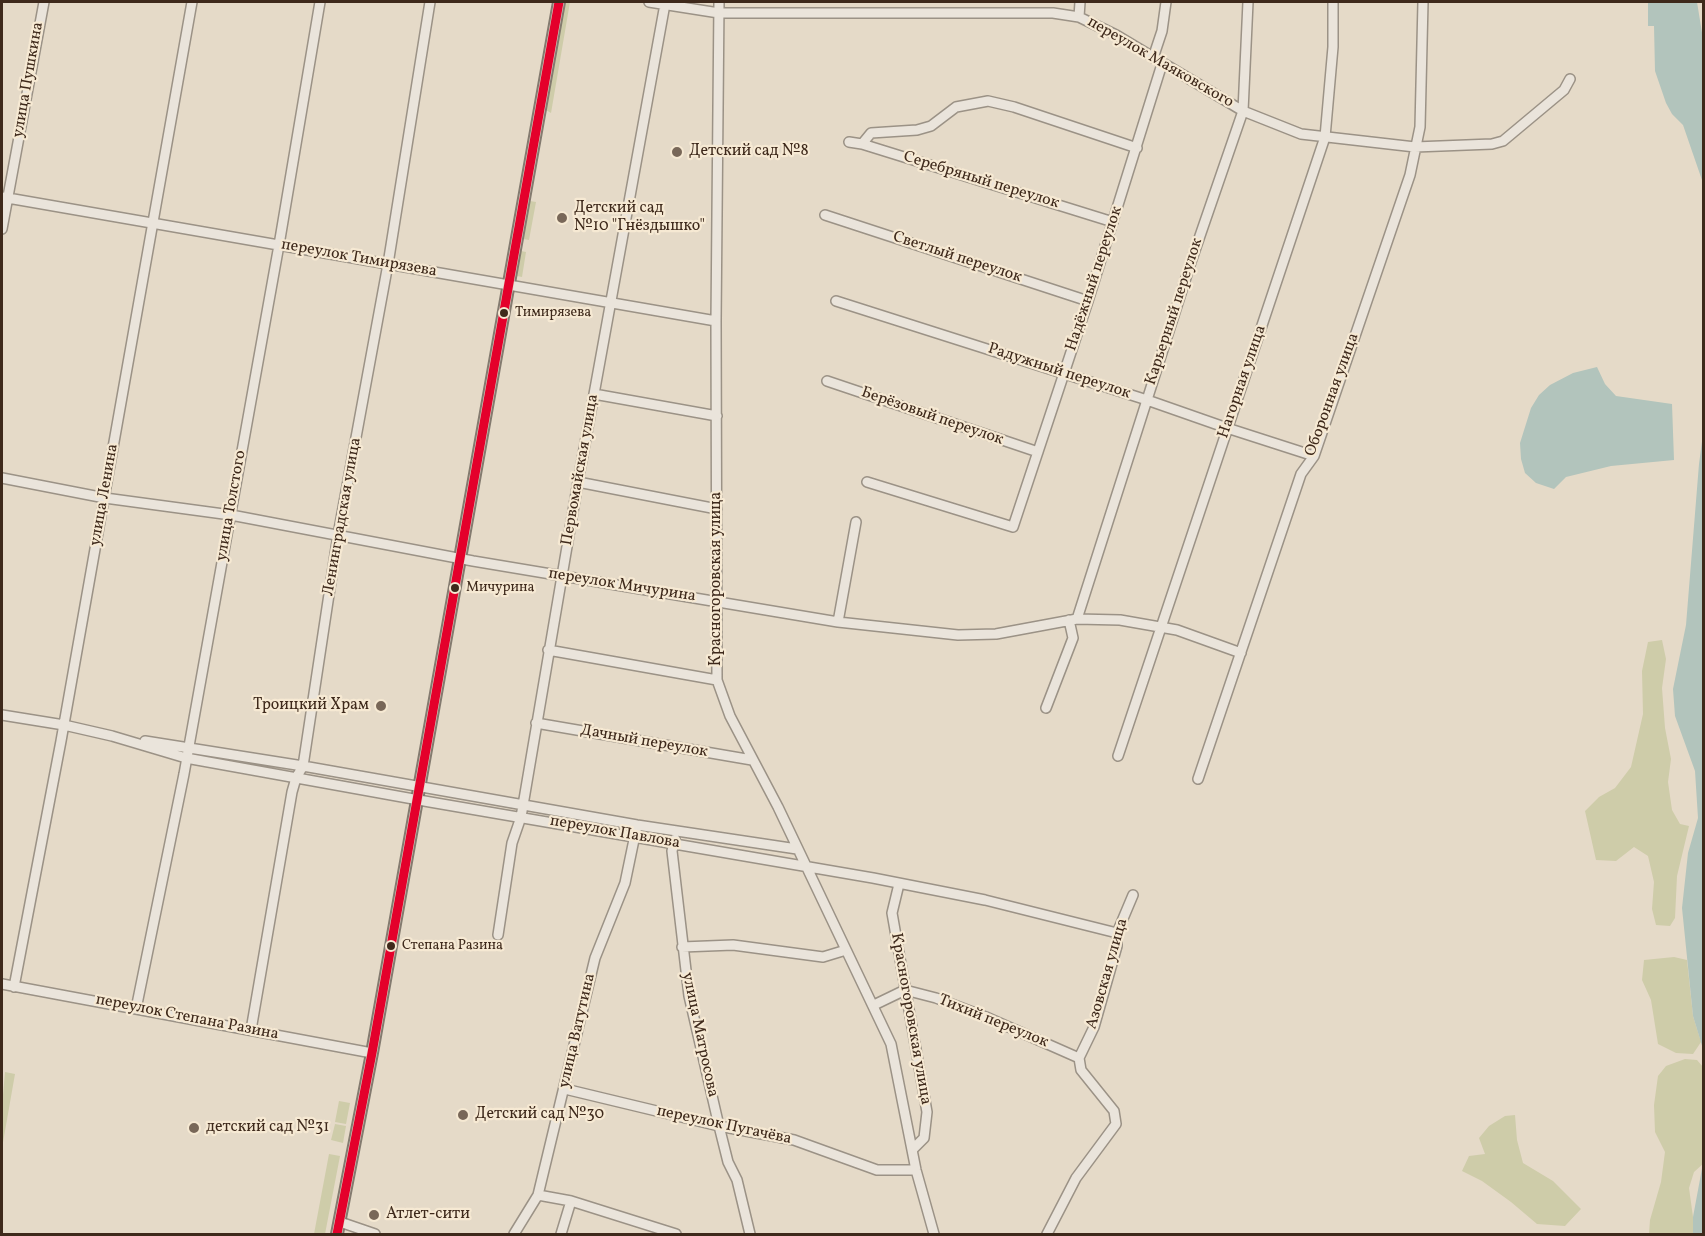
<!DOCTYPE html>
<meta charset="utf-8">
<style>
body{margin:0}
#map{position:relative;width:1705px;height:1236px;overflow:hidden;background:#e5dac8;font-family:Vollkorn,serif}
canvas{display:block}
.frame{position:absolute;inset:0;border:3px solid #3e291b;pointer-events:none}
</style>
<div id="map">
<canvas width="1705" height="1236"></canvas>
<div class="frame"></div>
</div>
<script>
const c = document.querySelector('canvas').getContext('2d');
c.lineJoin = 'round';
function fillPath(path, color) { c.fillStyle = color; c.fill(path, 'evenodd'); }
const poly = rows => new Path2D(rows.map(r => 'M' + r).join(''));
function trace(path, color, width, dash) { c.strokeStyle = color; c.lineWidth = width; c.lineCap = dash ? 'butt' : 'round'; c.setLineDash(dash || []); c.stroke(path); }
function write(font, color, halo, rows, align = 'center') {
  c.font = font + ' Vollkorn,serif'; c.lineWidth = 4.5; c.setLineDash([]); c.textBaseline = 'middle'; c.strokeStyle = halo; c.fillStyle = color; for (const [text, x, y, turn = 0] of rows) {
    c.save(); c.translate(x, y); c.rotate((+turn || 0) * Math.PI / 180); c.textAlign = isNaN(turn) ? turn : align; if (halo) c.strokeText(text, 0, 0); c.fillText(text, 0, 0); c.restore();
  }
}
const green = poly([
 [565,2,570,2,551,113,546,110],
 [530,201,536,202,529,240,523,239],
 [521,251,526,252,522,277,517,276],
 [1662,640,1666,659,1662,688,1665,728,1671,759,1668,782,1672,810,1680,824,1689,826,1677,876,1675,918,1670,926,1656,925,1652,909,1654,882,1648,856,1634,847,1616,861,1596,860,1585,811,1599,797,1615,788,1631,767,1643,714,1642,671,1648,642],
 [1674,957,1687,960,1693,1016,1701,1042,1693,1054,1676,1053,1658,1044,1651,1000,1642,980,1644,960],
 [1685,1059,1697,1060,1703,1067,1704,1163,1694,1172,1689,1188,1693,1217,1693,1234,1649,1234,1650,1220,1661,1182,1665,1152,1655,1132,1654,1105,1658,1076,1666,1066],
 [5,1072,15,1074,2,1148,2,1106],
 [339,1101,350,1103,346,1124,335,1122],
 [1515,1115,1517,1140,1523,1163,1553,1181,1581,1209,1565,1226,1537,1224,1511,1202,1482,1181,1462,1171,1469,1156,1485,1154,1479,1138,1489,1126,1505,1116],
 [335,1124,346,1126,343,1143,331,1140],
 [329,1154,340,1156,325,1234,314,1234]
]);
const water = poly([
 [1648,2,1697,2,1704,45,1703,183,1683,125,1672,114,1666,103,1655,71,1654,26,1648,26],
 [1597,367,1605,384,1616,396,1672,404,1674,460,1611,466,1566,477,1554,489,1536,483,1525,473,1521,459,1520,443,1531,408,1539,395,1550,385,1573,373],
 [1703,434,1703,1049,1693,1016,1682,908,1688,853,1698,818,1695,771,1675,716,1673,689,1686,625,1699,464],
 [1703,1163,1703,1234,1693,1234,1693,1217]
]);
const minor = poly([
 [649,2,719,13,1053,13,1079,17,1116,35,1243,111,1301,134,1415,147,1492,144,1503,141,1564,90,1570,79],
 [719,2,716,321,717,680,730,716,778,807,891,1044,916,1170,934,1234],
 [1079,17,1080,2],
 [1153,58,1162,31,1166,2],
 [849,142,862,144,1113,222],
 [862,144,871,133,917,130,931,126,956,107,988,101,1014,107,1137,148],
 [2,197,716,321],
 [825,215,1088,301],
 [2,229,44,2],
 [836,301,1147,400,1227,428,1314,456],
 [827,381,1038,452],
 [594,394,717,416],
 [2,478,105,498,231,515,473,561,838,622,958,635,996,634,1077,619,1120,620,1177,630,1241,653],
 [578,482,717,509],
 [867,482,1013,527,1088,301,1162,64],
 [1077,619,1192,259,1243,111,1248,2],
 [838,622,856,522],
 [548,650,717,680],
 [1046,708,1073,638,1069,620],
 [2,715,64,725,112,736,186,758,430,802,873,878,985,900,1117,933],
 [536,723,752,760],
 [145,741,303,766,637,825,797,849],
 [1118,756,1325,137,1333,47,1333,2],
 [1198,779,1301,474,1314,456,1410,175,1420,127,1423,2],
 [675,839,672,851,689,996,719,1126,728,1162,737,1180,750,1234],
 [899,884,892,913,927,1112,924,1138,912,1150],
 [498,935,512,843,521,817,578,482,665,4],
 [682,947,733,945,823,957,846,950],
 [2,984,372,1053],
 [14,987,61,741,192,2],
 [874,1005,905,990,936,998,986,1017,1079,1058],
 [136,1009,184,774,279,245,320,2],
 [251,1030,292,792,296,778,303,766,338,535,388,264,430,2],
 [565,1089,719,1126,794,1140,877,1170,916,1170],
 [538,1195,571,1201,676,1234],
 [340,1222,375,1234],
 [514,1234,538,1195,595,958,625,883,636,830],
 [561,1234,571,1201],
 [1047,1234,1076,1178,1116,1124,1114,1111,1081,1070,1079,1058,1094,1027,1117,946,1117,933,1133,895]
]);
const major = poly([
 [337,1234,372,1053,559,2]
]);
const bus1 = poly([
 [337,1234,372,1053,559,2]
]);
const markers = [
 [677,152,6,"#786758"],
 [562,218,6,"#786758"],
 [504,313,5,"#3e291b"],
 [455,588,5,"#3e291b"],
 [381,706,6,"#786758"],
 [391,946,5,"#3e291b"],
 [463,1115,6,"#786758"],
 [194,1128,6,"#786758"],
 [374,1215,6,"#786758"]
];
const busNames = [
 ["Тимирязева",515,313],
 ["Мичурина",466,588],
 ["Степана Разина",402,946]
];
const streetNames = [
 ["переулок Маяковского",1160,63,30],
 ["улица Пушкина",29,80,-80],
 ["Серебряный переулок",981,181,17],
 ["Светлый переулок",957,258,18],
 ["переулок Тимирязева",359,259,10],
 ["Надёжный переулок",1095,279,-72],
 ["Карьерный переулок",1175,312,-72],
 ["Радужный переулок",1059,372,18],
 ["Нагорная улица",1243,382,-71],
 ["Оборонная улица",1333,395,-70],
 ["Берёзовый переулок",932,417,19],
 ["Первомайская улица",581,470,-80],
 ["улица Ленина",105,495,-80],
 ["улица Толстого",232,506,-80],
 ["Ленинградская улица",343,517,-80],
 ["Красногоровская улица",717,579,-90],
 ["переулок Мичурина",622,586,9],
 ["Дачный переулок",644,742,10],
 ["переулок Павлова",615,833,10],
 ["Азовская улица",1108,974,-74],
 ["переулок Степана Разина",187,1018,11],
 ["Красногоровская улица",910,1019,80],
 ["Тихий переулок",993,1022,22],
 ["улица Ватутина",578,1031,-77],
 ["улица Матросова",699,1035,78],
 ["переулок Пугачёва",724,1126,12]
];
const poiNames = [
 ["Детский сад №8",689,152],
 ["Детский сад",574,209],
 ["№10 \"Гнёздышко\"",574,227],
 ["Троицкий Храм",369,706,"right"],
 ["Детский сад №30",475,1115],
 ["детский сад №31",206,1128],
 ["Атлет-сити",386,1215]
];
fillPath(green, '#cecca9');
fillPath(water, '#b2c4bc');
trace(minor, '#9b9286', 12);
trace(major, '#837a6f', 14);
trace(minor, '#eae4db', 9);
trace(major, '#ddd4c5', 10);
trace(bus1, '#e4002b', 9);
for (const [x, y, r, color] of markers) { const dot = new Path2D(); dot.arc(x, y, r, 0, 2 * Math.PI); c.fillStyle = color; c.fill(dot); trace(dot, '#f6e9d3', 2); }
write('14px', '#3e291b', '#f6e9d3', busNames, 'left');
write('16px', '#3e291b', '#f6e9d3', streetNames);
write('16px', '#3e291b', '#f6e9d3', poiNames, 'left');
</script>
